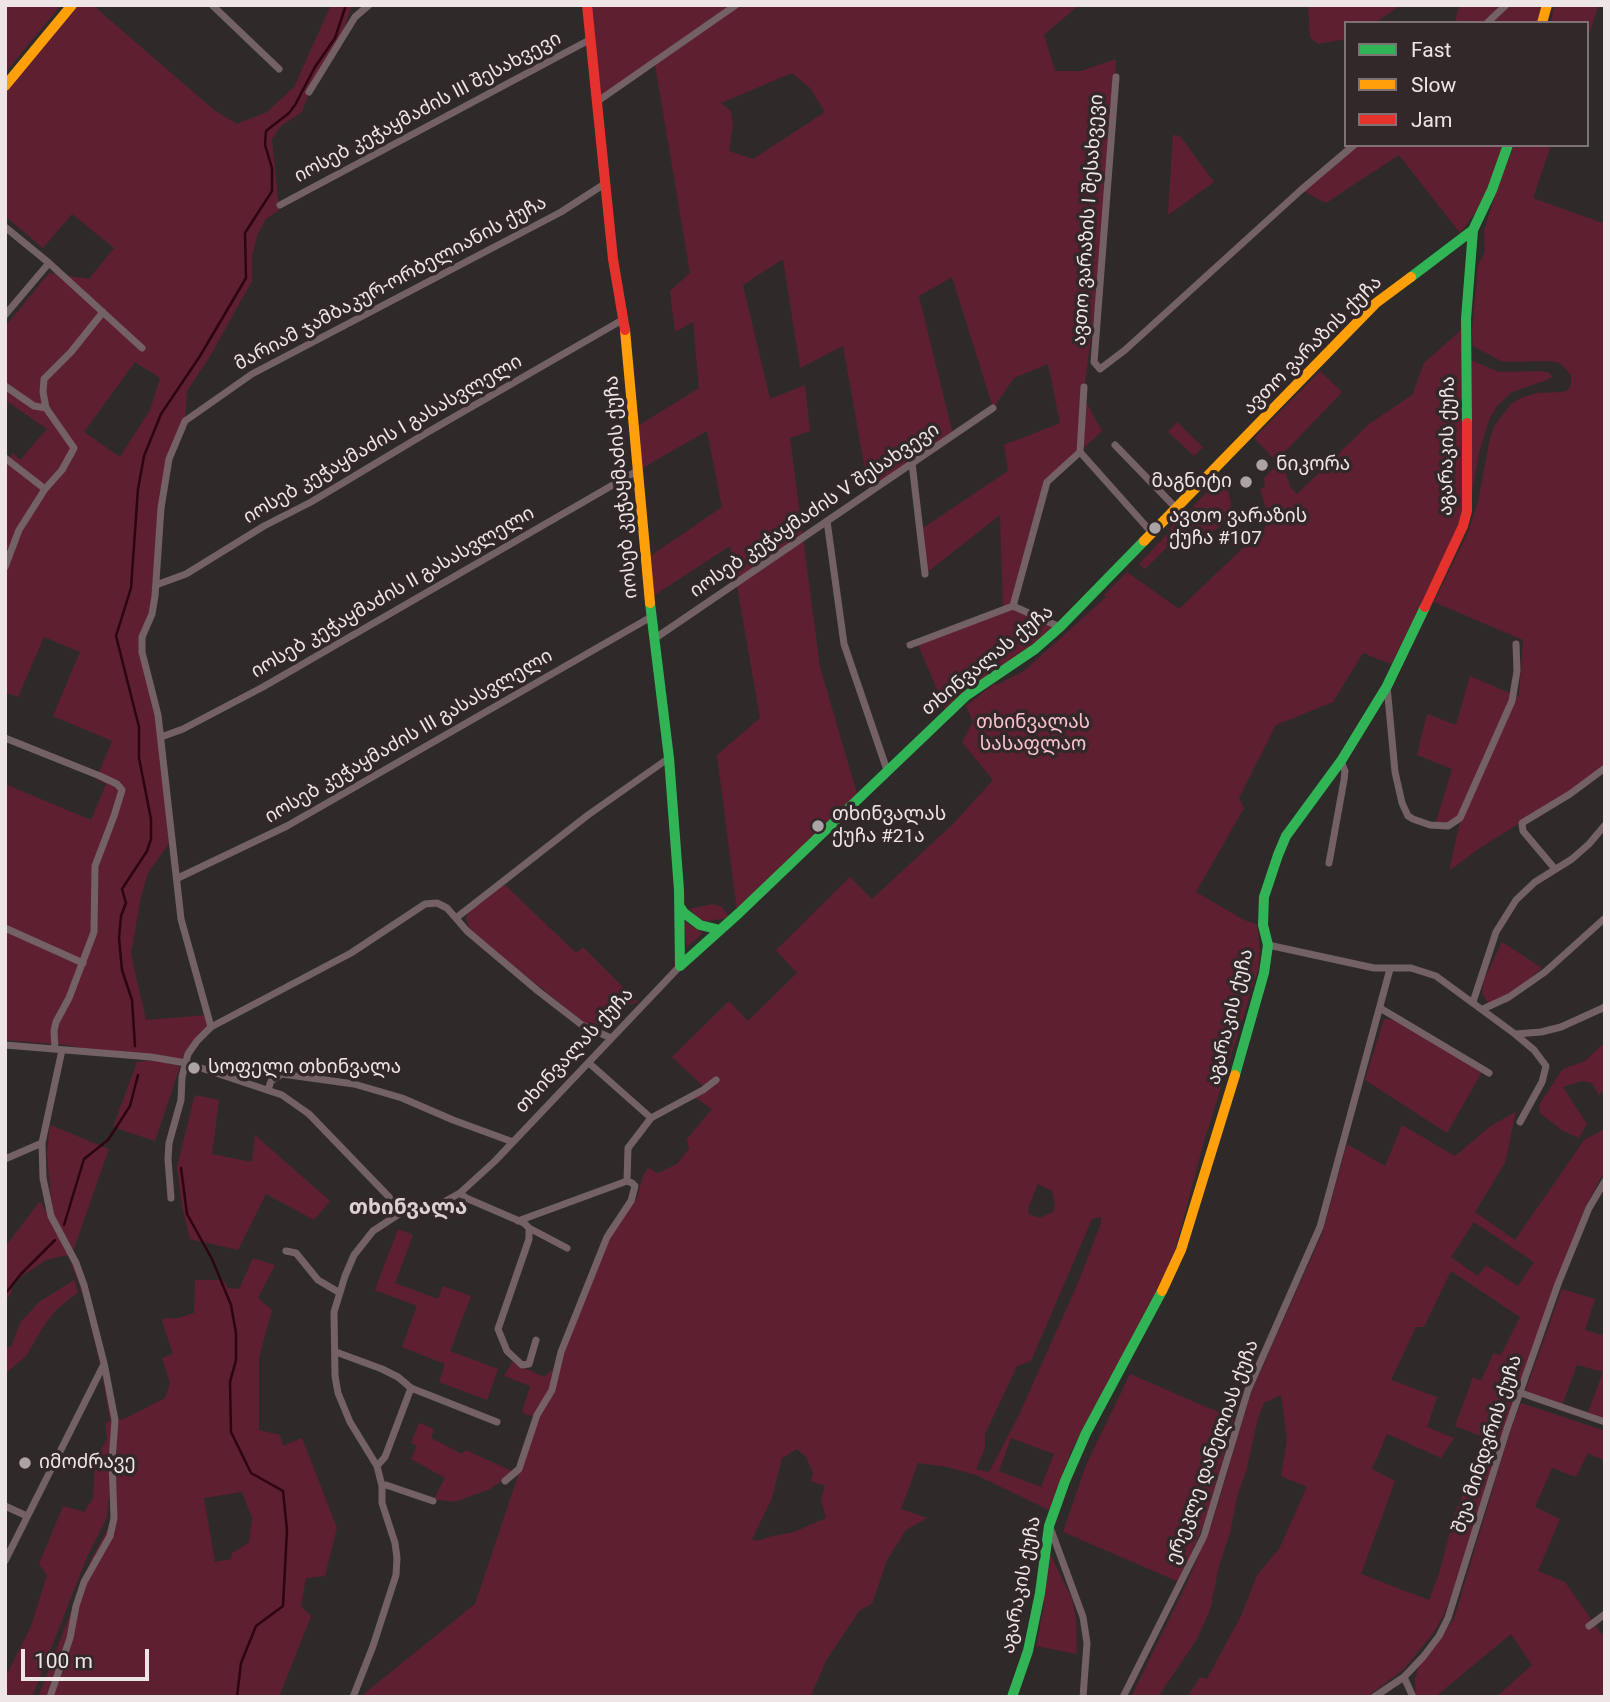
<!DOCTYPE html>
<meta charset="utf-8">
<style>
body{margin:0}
#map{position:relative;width:1610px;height:1702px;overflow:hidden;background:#2f2a2a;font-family:Roboto,sans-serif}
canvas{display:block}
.frame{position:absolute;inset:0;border:7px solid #ede5e6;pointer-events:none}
.legend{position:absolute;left:1344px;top:21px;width:245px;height:126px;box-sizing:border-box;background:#322729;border:2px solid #7d7375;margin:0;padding:9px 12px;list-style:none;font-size:21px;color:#ede5e6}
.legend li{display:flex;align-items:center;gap:14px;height:35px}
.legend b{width:35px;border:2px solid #7d7375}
.scale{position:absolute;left:21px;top:1649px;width:128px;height:32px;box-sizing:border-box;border:4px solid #ede5e6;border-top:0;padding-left:9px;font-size:21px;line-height:24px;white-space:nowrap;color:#ede5e6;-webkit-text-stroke:5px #322729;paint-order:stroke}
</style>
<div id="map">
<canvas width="1610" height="1702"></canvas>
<div class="frame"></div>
<ul class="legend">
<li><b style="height:9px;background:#30b455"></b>Fast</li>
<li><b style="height:9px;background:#ff9f0a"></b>Slow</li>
<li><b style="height:9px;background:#e5322d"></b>Jam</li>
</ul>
<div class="scale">100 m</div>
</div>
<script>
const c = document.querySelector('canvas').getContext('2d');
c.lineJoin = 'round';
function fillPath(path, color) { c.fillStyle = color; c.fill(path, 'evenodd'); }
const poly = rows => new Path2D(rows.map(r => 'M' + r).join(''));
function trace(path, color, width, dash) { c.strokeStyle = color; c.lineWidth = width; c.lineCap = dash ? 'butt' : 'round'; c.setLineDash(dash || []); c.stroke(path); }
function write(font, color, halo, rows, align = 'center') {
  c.font = font + ' Roboto,"Noto Sans Georgian",sans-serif'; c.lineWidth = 7; c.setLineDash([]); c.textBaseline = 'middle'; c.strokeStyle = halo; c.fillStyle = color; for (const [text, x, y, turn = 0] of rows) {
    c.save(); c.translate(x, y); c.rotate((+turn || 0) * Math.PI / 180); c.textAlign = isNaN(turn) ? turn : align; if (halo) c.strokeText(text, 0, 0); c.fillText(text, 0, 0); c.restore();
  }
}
const built = poly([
 [998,1266,1010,1270,1006,1283,993,1279]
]);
const green = poly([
 [5,5,61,5,5,73],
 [76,5,96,5,95,7,214,110,237,124,267,112,294,87,331,5,352,5,340,40,309,92,302,112,281,126,272,139,279,210,266,219,257,236,252,256,252,281,209,358,187,391,185,421,169,459,155,596,142,637,154,696,173,838,148,873,141,896,131,954,146,1020,207,1015,211,1027,186,1063,123,1056,66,1045,5,1040,5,784,91,820,106,784,96,779,112,741,53,716,80,652,44,637,18,697,5,692,5,463,13,453,20,460,47,429,5,400,5,327,49,273,89,279,114,248,72,214,43,248,5,216,5,93],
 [135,362,160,378,150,410,120,457,84,432],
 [587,5,1079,5,1044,35,1055,71,1081,71,1116,59,1114,120,1096,300,1084,390,1085,400,1102,431,1047,482,1013,605,1060,627,947,714,917,642,1003,609,1000,515,925,574,920,530,1008,471,1004,445,1060,423,1048,364,1014,378,993,408,952,277,919,296,953,435,869,492,843,346,800,368,783,259,743,285,770,399,805,385,810,431,790,438,803,538,820,667,858,797,737,911,717,755,760,718,730,546,650,598,646,559,722,507,707,431,637,471,633,429,699,388,693,322,675,332,670,291,690,273,655,65,598,101],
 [792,73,810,88,825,112,753,159,729,151,733,124,731,111,721,103],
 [1308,5,1401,5,1375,23,1346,23,1346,39,1318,44,1310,37],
 [1459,5,1547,5,1542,23,1455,23],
 [1554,5,1599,5,1587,39,1587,23,1551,23],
 [1173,135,1180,136,1214,182,1168,215],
 [1354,145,1508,145,1492,190,1460,233,1399,155,1326,203,1301,190],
 [1514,145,1551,145,1533,198,1605,224,1605,765,1556,800,1477,850,1449,871,1461,817,1447,823,1436,822,1452,769,1417,755,1427,714,1456,725,1470,676,1519,697,1523,640,1434,602,1467,535,1478,502,1490,438,1495,425,1511,404,1521,398,1536,393,1563,392,1569,389,1571,384,1571,375,1560,363,1549,361,1503,362,1473,346,1472,330,1478,266,1485,252,1484,231,1496,192],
 [1461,330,1464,387,1463,515,1428,592,1391,664,1363,653,1333,702,1276,725,1239,798,1244,808,1196,892,1244,920,1257,924,1260,952,1258,970,1203,1145,1175,1250,1156,1294,1072,1449,1049,1510,976,1475,947,1467,918,1463,901,1509,927,1518,906,1530,887,1560,872,1604,860,1610,827,1659,810,1697,360,1697,475,1604,538,1416,553,1391,563,1353,609,1237,637,1198,643,1176,648,1168,658,1173,677,1164,689,1149,687,1139,712,1109,696,1098,704,1087,672,1057,729,1001,748,1021,797,973,776,950,850,877,872,899,955,822,993,780,962,742,973,722,966,706,994,684,997,685,1024,671,1106,597,1104,595,1127,572,1179,609,1270,522,1260,489,1265,487,1264,478,1274,468,1284,469,1291,488,1297,494,1369,424,1412,395,1424,363],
 [1038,1184,1052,1191,1055,1205,1053,1212,1039,1218,1029,1214,1028,1208],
 [1101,1217,1101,1223,1078,1283,1018,1417,989,1472,976,1469,985,1448,985,1434,1017,1366,1031,1361,1092,1219],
 [1011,1438,1054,1454,1041,1487,999,1471],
 [797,1449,806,1457,813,1473,811,1481,825,1486,821,1499,826,1518,794,1532,768,1537,758,1541,752,1539,772,1498,782,1458],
 [1471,360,1499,372,1541,371,1550,373,1552,377,1547,380,1512,392,1497,406,1489,420,1479,453,1472,492],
 [1320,371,1342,392,1276,461,1254,438],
 [1177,422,1203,447,1194,456,1168,432],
 [1220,478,1229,494,1231,505,1228,516,1223,524,1207,536,1192,536,1181,533,1145,569,1139,564,1169,532,1174,521,1185,515,1205,494,1211,481],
 [504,884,576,953,583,947,638,1002,617,1009,603,1024,586,1024,471,932,466,919,468,913],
 [713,904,722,907,730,918,706,921,700,919,689,909],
 [683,921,703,933,687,947],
 [1502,942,1542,968,1514,992,1488,1003,1482,993,1484,980],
 [1384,1019,1396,1020,1482,1072,1447,1133,1365,1080],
 [1605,1042,1605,1089,1599,1095,1592,1083,1582,1081,1563,1087,1587,1124,1579,1138,1563,1131,1540,1113,1539,1105,1563,1069,1585,1061],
 [154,1060,180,1066,155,1141,113,1127,137,1062],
 [195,1095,219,1100,212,1154,252,1162,255,1135,330,1201,314,1220,266,1194,238,1250,190,1239,182,1206,177,1167],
 [1516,1112,1505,1163,1475,1212,1515,1240,1584,1140,1605,1129,1605,1170,1585,1208,1558,1279,1491,1469,1456,1583,1444,1614,1434,1632,1404,1669,1367,1697,1187,1697,1200,1677,1207,1679,1242,1614,1257,1575,1279,1549,1307,1487,1281,1476,1287,1439,1281,1395,1264,1403,1258,1418,1246,1472,1238,1493,1230,1533,1219,1566,1210,1610,1197,1639,1158,1697,1131,1697,1187,1583,1213,1521,1251,1393,1322,1234,1347,1144,1385,1166,1402,1125,1455,1156,1492,1125],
 [1474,1222,1534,1262,1518,1286,1486,1265,1478,1276,1451,1257],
 [1451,1271,1520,1317,1501,1355,1493,1354,1481,1381,1473,1377,1455,1426,1486,1438,1455,1513,1439,1574,1429,1600,1361,1574,1395,1481,1372,1469,1387,1434,1441,1458,1454,1438,1427,1427,1437,1397,1391,1380,1416,1327,1424,1327],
 [50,1125,109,1149,73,1251,52,1211,47,1153],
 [40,1201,70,1255,83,1287,104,1373,112,1421,124,1419,165,1398,170,1383,162,1358,173,1354,162,1321,164,1318,179,1318,194,1313,195,1280,223,1280,228,1288,239,1289,253,1258,275,1265,258,1298,272,1310,259,1358,259,1430,280,1435,283,1446,302,1438,337,1528,325,1576,306,1578,301,1606,311,1616,279,1697,38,1697,91,1560,113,1518,110,1483,107,1517,87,1557,32,1697,5,1697,5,1678,31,1626,47,1575,39,1564,63,1506,84,1512,93,1498,95,1458,107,1440,105,1423,110,1421,103,1378,85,1300,68,1255,46,1260,13,1282,11,1294,5,1301,5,1247],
 [242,1492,252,1518,249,1543,232,1553,231,1559,215,1562,204,1498],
 [398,1229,413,1235,395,1283,438,1299,443,1286,471,1296,450,1351,498,1369,487,1400,439,1382,445,1364,402,1347,417,1306,375,1290],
 [74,1280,78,1292,56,1310,45,1324,26,1356,5,1374,5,1348,11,1347,20,1323,39,1302],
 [1562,1289,1595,1299,1585,1330,1605,1336,1605,1425,1586,1418,1603,1372,1577,1365,1561,1408,1524,1395],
 [512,1362,544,1377,554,1368,551,1388,535,1417,522,1413,530,1386,504,1376],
 [1130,1374,1234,1419,1207,1516,1179,1582,1063,1532,1086,1465],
 [1521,1403,1605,1431,1605,1461,1588,1453,1576,1477,1552,1468,1535,1507,1560,1519,1538,1571,1565,1582,1605,1639,1605,1697,1496,1697,1532,1665,1511,1634,1435,1697,1416,1697,1415,1679,1419,1666,1454,1619,1510,1431],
 [419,1423,434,1429,431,1438,462,1454,466,1450,514,1472,490,1489,455,1502,434,1499,445,1478,411,1459,417,1446,411,1443],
 [1048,1550,1072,1599,1076,1619,1077,1654,1036,1646,1043,1611]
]);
const stream = poly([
 [135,1046,132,1000,122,970,119,938,121,916,126,903,122,889,147,851,151,839,151,819,139,758,139,727,116,636,131,588,138,489,144,456,161,414,200,356,246,278,245,233,272,191,272,168,265,145,266,131,289,113,295,105,315,67,335,38,346,5],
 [181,1168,187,1214,212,1259,231,1305,236,1333,236,1360,230,1382,231,1432,251,1473,283,1491,287,1530,283,1606,256,1626,241,1663,237,1697],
 [64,1225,84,1159,108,1140,130,1106,138,1075],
 [5,1294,21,1274,55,1240]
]);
const street = poly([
 [212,5,279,69],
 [1487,23,1506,5],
 [1116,77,1094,362,1100,369,1125,350,1301,190,1354,145],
 [309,92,355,17,369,5],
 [598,101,736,5],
 [280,205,591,39],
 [5,227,49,263,142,348],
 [5,315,49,263],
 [5,386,34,406,46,408],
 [1084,387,1080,452,1153,534],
 [1115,445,1176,508],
 [5,458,45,489],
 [912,463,925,574],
 [827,521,844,644,887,770],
 [5,567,19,530,45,489,62,470,74,448,46,408,43,392,44,379,71,352,103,312],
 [156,585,186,574,264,526,311,502,428,432,624,319],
 [1013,606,1047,482,1080,452],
 [654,639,993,408],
 [910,645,1013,606,1060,627],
 [1387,686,1395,772,1402,803,1408,816,1413,819,1430,825,1448,826,1460,818,1512,701,1517,671,1516,644],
 [161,737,183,729,263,687,637,471],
 [5,738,100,776,117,784,122,790,114,816,95,866,94,932,69,998,56,1022,54,1031,55,1049],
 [1329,863,1344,780,1345,771,1341,761],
 [1555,869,1523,831,1522,823,1570,794,1605,768],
 [178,878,287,826,651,617],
 [456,918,588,815,669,758],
 [5,928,83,963],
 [1268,945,1374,968,1411,968,1436,976,1515,1034,1534,1050,1546,1066,1542,1082,1520,1122],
 [1473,1002,1496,932,1516,900,1535,882,1572,859,1589,844,1605,825],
 [1380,1008,1489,1073],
 [1483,1009,1509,997,1545,972,1605,918],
 [211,1027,181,919,158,715,142,652,142,637,152,614,155,596,161,508,169,459,185,421,252,374,561,212,606,183],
 [1516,1034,1541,1032,1561,1027,1605,1007],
 [5,1045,151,1057,186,1063,282,1095,309,1114,389,1197,399,1214],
 [589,1063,651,1118],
 [268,1090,271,1081,282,1074,354,1084,402,1098,453,1120,513,1142],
 [5,1159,42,1143],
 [627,1181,628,1148,651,1118,703,1090,716,1080],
 [460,1193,466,1198,524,1223,529,1228,529,1239,498,1329,507,1351,522,1365,529,1364,536,1340],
 [171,1198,168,1159,169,1143,181,1100,182,1077,188,1054,197,1041,211,1027,351,953,425,904,437,903,447,908,467,931,538,991,582,1025,611,1038],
 [518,1221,627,1181],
 [529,1228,567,1248],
 [286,1251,296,1253,318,1280,340,1293],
 [336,1352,382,1369,398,1377,411,1388,497,1422],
 [1521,1393,1605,1422],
 [377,1466,385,1457,411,1388],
 [505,1481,519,1469,537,1415,552,1390,561,1352,607,1237,631,1201,635,1186,632,1183,627,1181],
 [382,1486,386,1485,433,1501],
 [5,1506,27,1516],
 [1051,1530,1083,1617,1087,1643,1083,1697],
 [5,1561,104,1364],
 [1589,1626,1605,1614],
 [1404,1677,1413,1697],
 [50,1697,70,1638,76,1606,84,1582,110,1536,114,1518,112,1461,115,1420,104,1363,84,1285,76,1263,51,1216,43,1178,42,1143,62,1050],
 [353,1697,373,1646,396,1575,397,1558,395,1543,382,1503,382,1486,377,1466,350,1422,338,1393,335,1376,334,1312,345,1276,354,1255,373,1231,399,1214,433,1208,460,1193,495,1161,680,966],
 [1123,1697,1204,1536,1248,1390,1320,1227,1390,969],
 [1374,1697,1404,1677,1423,1657,1439,1636,1448,1618,1507,1429,1558,1284,1589,1208,1605,1181]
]);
const fast = poly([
 [1411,277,1473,230,1492,190,1508,145],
 [1467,423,1466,319,1473,230],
 [650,603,669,758,679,890,680,966],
 [680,907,684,913,700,925,720,930],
 [680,966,739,913,967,695,1035,649,1060,627,1144,541],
 [1235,1075,1264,973,1268,945,1263,925,1264,897,1278,855,1286,836,1341,761,1387,686,1425,607],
 [1012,1697,1028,1651,1040,1593,1049,1526,1065,1481,1086,1433,1162,1291]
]);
const slow = poly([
 [1542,23,1547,5],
 [5,86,72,5],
 [625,330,650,603],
 [1144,541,1376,303,1411,277],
 [1162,1291,1181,1250,1235,1075]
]);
const jam = poly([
 [587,5,613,259,625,330],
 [1425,607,1463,526,1467,511,1467,423]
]);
const markers = [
 [1262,465,7,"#aaa4a4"],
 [1246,482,7,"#aaa4a4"],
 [1155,528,7,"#aaa4a4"],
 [818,826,7,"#aaa4a4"],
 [194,1068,7,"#aaa4a4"],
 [25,1463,7,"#aaa4a4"]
];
const streetNames = [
 ["იოსებ კეჭაყმაძის III შესახვევი",428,108,-28],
 ["ავთო ვარაზის I შესახვევი",1089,220,-86],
 ["მარიამ ჯამბაკურ-ორბელიანის ქუჩა",391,284,-28],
 ["ავთო ვარაზის ქუჩა",1313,346,-45],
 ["იოსებ კეჭაყმაძის I გასასვლელი",383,440,-30],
 ["აგარაკის ქუჩა",1448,446,-89],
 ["იოსებ კეჭაყმაძის ქუჩა",622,487,-95],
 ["იოსებ კეჭაყმაძის V შესახვევი",815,511,-34],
 ["იოსებ კეჭაყმაძის II გასასვლელი",393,593,-30],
 ["თხინვალას ქუჩა",988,661,-39],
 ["იოსებ კეჭაყმაძის III გასასვლელი",409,737,-30],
 ["აგარაკის ქუჩა",1231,1017,-76],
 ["თხინვალას ქუჩა",575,1051,-47],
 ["შუა მინდვრის ქუჩა",1488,1444,-72],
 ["ერეკლე დანელიას ქუჩა",1213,1452,-70],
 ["აგარაკის ქუჩა",1022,1585,-79]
];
const poiNames = [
 ["ნიკორა",1276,465],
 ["მაგნიტი",1232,482,"right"],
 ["ავთო ვარაზის",1169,517],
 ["ქუჩა #107",1169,539],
 ["თხინვალას",832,815],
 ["ქუჩა #21ა",832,837],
 ["სოფელი თხინვალა",208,1068],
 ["იმოძრავე",39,1463]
];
const parkNames = [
 ["თხინვალას",1033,723],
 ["სასაფლაო",1033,745]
];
const neighbourhoodNames = [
 ["თხინვალა",408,1209]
];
fillPath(built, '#3a2a2d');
fillPath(green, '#5e2030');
trace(stream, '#2d0411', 2.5);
trace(street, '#736165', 7);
trace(fast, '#30b455', 10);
trace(slow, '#ff9f0a', 10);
trace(jam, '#e5322d', 10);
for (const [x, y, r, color] of markers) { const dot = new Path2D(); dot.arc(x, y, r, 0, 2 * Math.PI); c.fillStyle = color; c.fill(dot); trace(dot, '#322729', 2.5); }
write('19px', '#ede5e6', '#322729', streetNames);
write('19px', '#ede5e6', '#322729', poiNames, 'left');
write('19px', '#f9c3cc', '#322729', parkNames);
write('bold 21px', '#ded0d2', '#322729', neighbourhoodNames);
</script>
